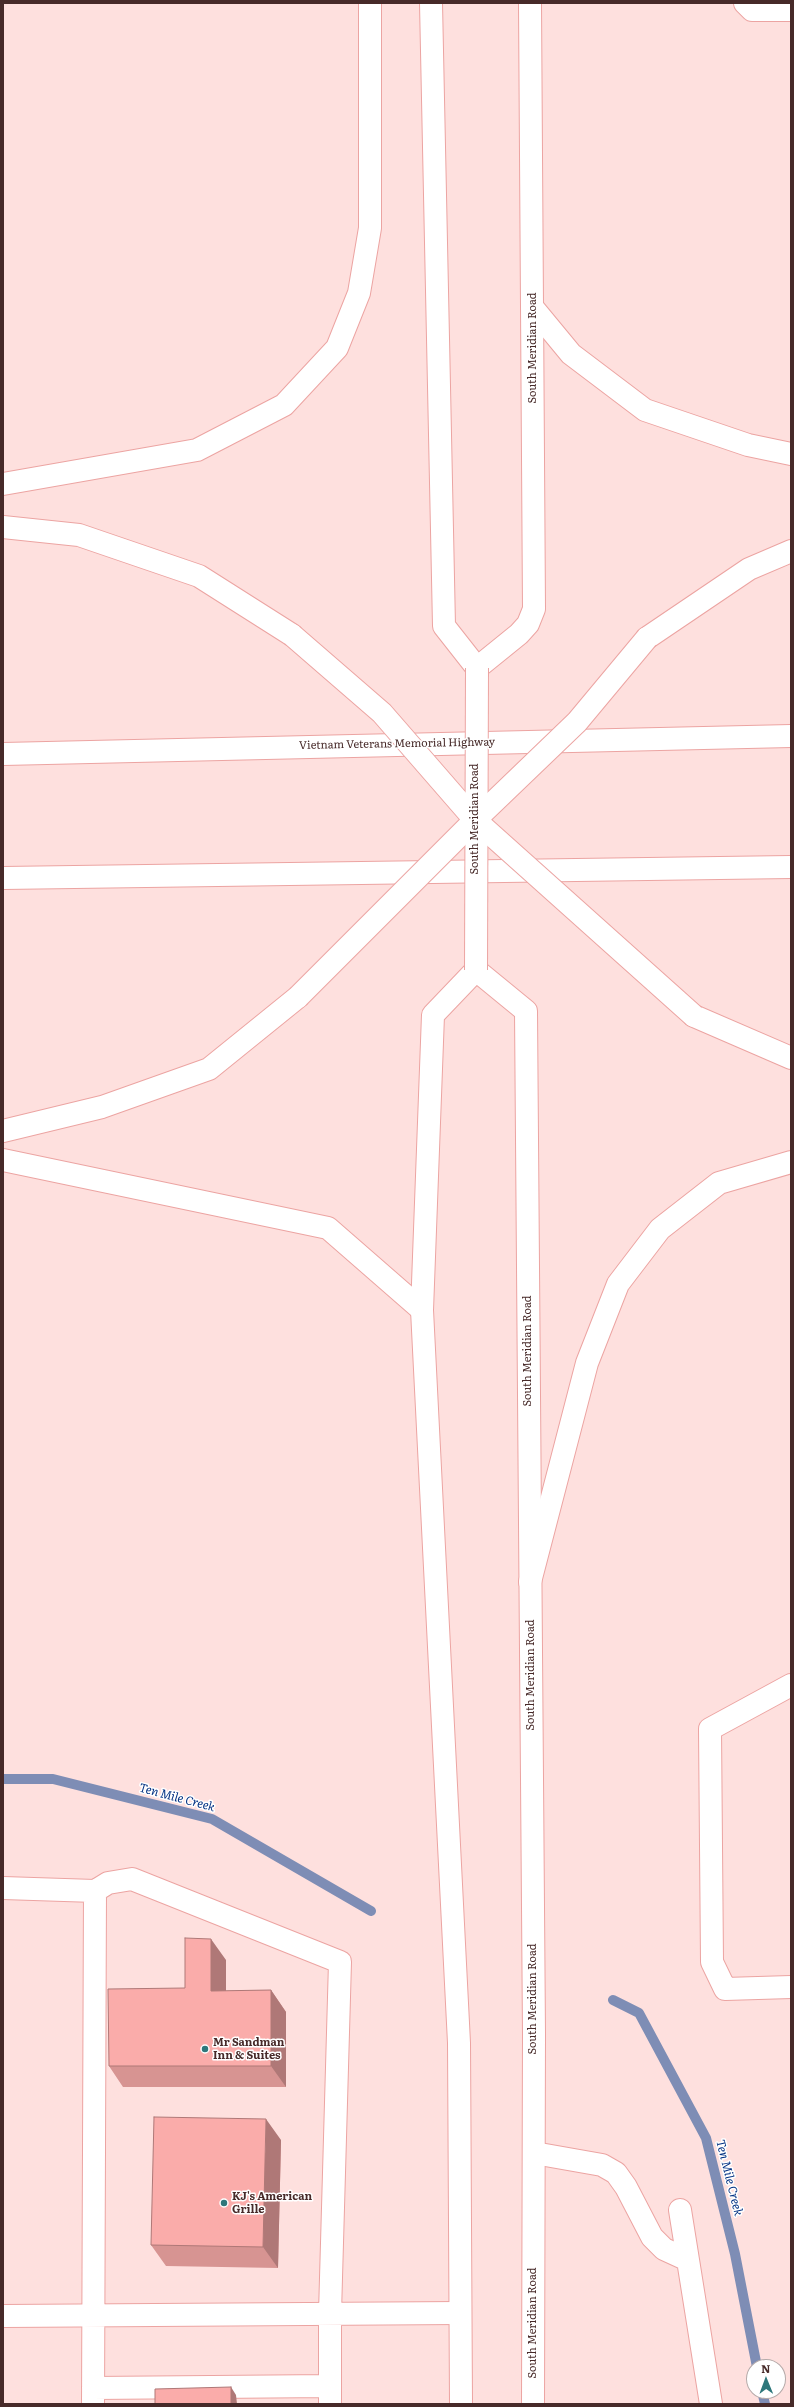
<!DOCTYPE html>
<style>
body{margin:0}
#map{position:relative;width:794px;height:2407px;overflow:hidden;background:#fee0de;font-family:Literata,serif}
canvas{display:block}
.frame{position:absolute;inset:0;border:4px solid #472a29;pointer-events:none}
.north{position:absolute;left:746px;top:2359px;width:40px;height:40px;box-sizing:border-box;background:#fff;border:1px solid #b5aaa9;border-radius:50%;rotate:359deg;font-size:11px;font-weight:700;line-height:16px;text-align:center;color:#472a29}
.north::after{content:'';display:block;margin:auto;width:14px;height:18px;background:#2d777b;clip-path:polygon(50% 0,100% 100%,50% 72%,0 100%)}
</style>
<div id="map">
<canvas width="794" height="2407"></canvas>
<div class="frame"></div>
<div class="north">N</div>
</div>
<script>
const c = document.querySelector('canvas').getContext('2d');
c.lineJoin = 'round';
const poly = rows => new Path2D(rows.map(r => 'M' + r).join(''));
function trace(path, color, width, dash) { c.strokeStyle = color; c.lineWidth = width; c.lineCap = dash ? 'butt' : 'round'; c.setLineDash(dash || []); c.stroke(path); }
function fillPath(path, color) { c.fillStyle = color; c.fill(path, 'evenodd'); }
function write(font, color, halo, rows, align = 'center') {
  c.font = font + ' Literata,serif'; c.lineWidth = 3; c.setLineDash([]); c.textBaseline = 'middle'; c.strokeStyle = halo; c.fillStyle = color; for (const [text, x, y, turn = 0] of rows) {
    c.save(); c.translate(x, y); c.rotate((+turn || 0) * Math.PI / 180); c.textAlign = isNaN(turn) ? turn : align; if (halo) c.strokeText(text, 0, 0); c.fillText(text, 0, 0); c.restore();
  }
}
const stream = poly([
 [3,1779,53,1779,212,1819,371,1911],
 [613,2000,639,2013,706,2138,735,2254,757,2367],
 [762,2391,765,2404]
]);
const minor = poly([
 [745,3,752,10,791,10],
 [791,1685,710,1729,712,1962,725,1989,791,1987],
 [3,1888,95,1891],
 [534,2153,602,2165,616,2173,626,2187,652,2237,664,2249,688,2260],
 [680,2210,711,2404],
 [3,2316,460,2313],
 [93,2388,330,2386],
 [93,2404,95,1891,108,1883,132,1879,340,1962,330,2313,330,2404]
]);
const major = poly([
 [431,3,444,626,477,668,519,634,528,624,534,609,530,3],
 [461,2404,459,2043,422,1310,433,1015,476,970,526,1011,534,2034,533,2404]
]);
const highway = poly([
 [533,308,571,354,645,410,748,445,791,454],
 [3,484,197,450,284,405,337,348,359,293,370,228,370,3],
 [3,527,79,535,199,576,292,635],
 [647,638,749,569,791,551],
 [3,754,791,736],
 [3,878,791,867],
 [694,1016,791,1058],
 [3,1131,102,1107,209,1069,298,997],
 [3,1160,328,1228,422,1310],
 [530,1582,587,1363,618,1284,660,1229,719,1183,791,1162]
]);
const majorBridge = poly([
 [476,970,477,668]
]);
const highwayBridge = poly([
 [292,635,382,713,475,820,694,1016],
 [298,997,475,820,577,722,647,638]
]);
const wall = poly([
 [226,1960,226,1991,271,1990,286,2012,286,2087,123,2087,109,2066,185,1988],
 [281,2140,278,2268,166,2266,151,2245]
]);
const shadedWall = poly([
 [211,1939,226,1960,226,2012,211,1991],
 [271,1990,286,2012,286,2087,271,2066],
 [266,2119,281,2140,278,2268,263,2247],
 [231,2387,236,2395,237,2404,231,2404],
 [3,2395,4,2396,4,2404,3,2404]
]);
const building = poly([
 [185,1938,211,1939,211,1991,271,1990,271,2066,109,2066,108,1989,185,1988,185,1938],
 [154,2117,266,2119,263,2247,151,2245,154,2117],
 [231,2387,231,2404,155,2404,155,2389,231,2387]
]);
const markers = [
 [205,2049,4,"#2d777b"],
 [224,2203,4,"#2d777b"]
];
const streetNames = [
 ["South Meridian Road",533,348,-90],
 ["Vietnam Veterans Memorial Highway",397,744,-1],
 ["South Meridian Road",475,819,-90],
 ["South Meridian Road",528,1351,-90],
 ["South Meridian Road",531,1675,-90],
 ["South Meridian Road",533,1999,-90],
 ["South Meridian Road",533,2323,-90]
];
const poiNames = [
 ["Mr Sandman",213,2043],
 ["Inn & Suites",213,2056],
 ["KJ's American",232,2197],
 ["Grille",232,2210]
];
const waterNames = [
 ["Ten Mile Creek",177,1798,15],
 ["Ten Mile Creek",729,2178,76]
];
trace(stream, '#7e8db5', 10);
trace(minor, '#eca4a2', 24);
trace(major, '#eca4a2', 24);
trace(highway, '#eca4a2', 24);
trace(minor, '#fff', 22);
trace(major, '#fff', 22);
trace(highway, '#fff', 22);
trace(majorBridge, '#eca4a2', 24, []);
trace(highwayBridge, '#eca4a2', 24, []);
trace(majorBridge, '#fff', 22);
trace(highwayBridge, '#fff', 22);
fillPath(wall, '#d79492');
fillPath(shadedWall, '#af7877');
fillPath(building, '#faacaa');
trace(building, '#af7877', 1);
for (const [x, y, r, color] of markers) { const dot = new Path2D(); dot.arc(x, y, r, 0, 2 * Math.PI); c.fillStyle = color; c.fill(dot); trace(dot, '#fff', 1.5); }
write('11px', '#472a29', '#fff', streetNames);
write('bold 11px', '#472a29', '#fff', poiNames, 'left');
write('italic 12px', '#023183', '#fff', waterNames);
</script>
